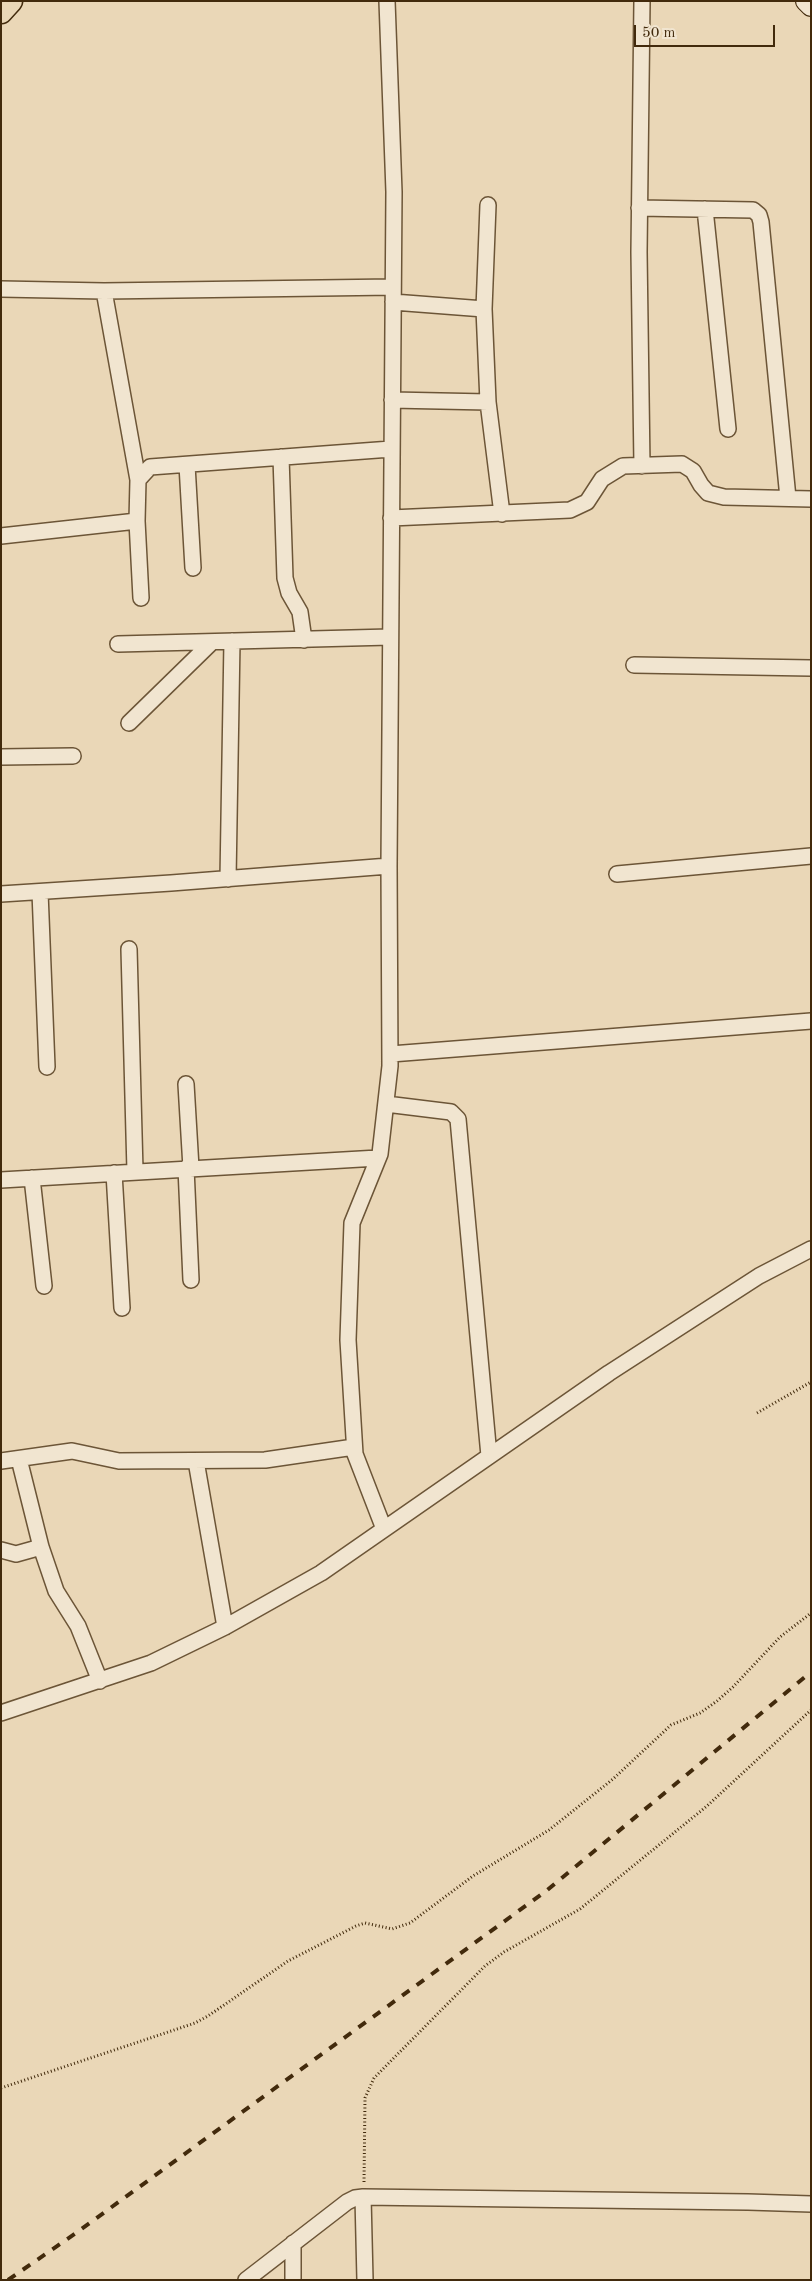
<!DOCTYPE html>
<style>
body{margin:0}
#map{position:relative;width:812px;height:2281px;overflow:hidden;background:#ead7b7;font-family:"Old Standard TT",serif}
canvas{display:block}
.frame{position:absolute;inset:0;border:2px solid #422a0c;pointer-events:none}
.scale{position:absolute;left:634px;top:25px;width:141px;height:22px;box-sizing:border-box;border:2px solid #422a0c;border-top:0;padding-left:6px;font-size:15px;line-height:18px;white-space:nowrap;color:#422a0c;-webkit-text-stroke:4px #f1e5d0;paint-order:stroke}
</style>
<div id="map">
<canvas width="812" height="2281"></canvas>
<div class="frame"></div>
<div class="scale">50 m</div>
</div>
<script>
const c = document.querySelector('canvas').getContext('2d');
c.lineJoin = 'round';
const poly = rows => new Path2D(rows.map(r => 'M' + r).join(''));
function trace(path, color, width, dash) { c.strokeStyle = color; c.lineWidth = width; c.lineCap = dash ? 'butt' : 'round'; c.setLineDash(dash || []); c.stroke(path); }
const path = poly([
 [757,1413,811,1382],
 [1,2088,195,2023,208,2016,288,1961,356,1926,365,1923,392,1929,410,1923,473,1876,549,1830,613,1779,671,1725,700,1713,717,1701,733,1687,780,1637,811,1613],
 [364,2182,365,2098,374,2078,485,1966,504,1952,580,1909,707,1806,811,1710]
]);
const minor = poly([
 [488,205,484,309,488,402,502,514],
 [639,208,753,210,759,215,761,222,788,498],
 [705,209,728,429],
 [1,289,104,291,393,287],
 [104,291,138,480],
 [393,302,484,309],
 [392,400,488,402],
 [281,457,285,578,289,593,300,612,304,640],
 [187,465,193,568],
 [642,466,639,252,642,1],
 [391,518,570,510,587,502,602,479,623,466,682,464,693,471,701,485,708,493,724,497,811,499],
 [1,536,137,521],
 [141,598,137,521,138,480,150,467,391,449],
 [118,644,390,637],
 [634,665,811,668],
 [129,723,212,642],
 [1,757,73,756],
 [617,874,811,856],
 [228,879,232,641],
 [40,892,47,1067],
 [1,894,171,883,389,866],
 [129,949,135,1171],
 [391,1054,811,1021],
 [186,1084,191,1168],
 [386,1104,451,1112,458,1119,489,1456],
 [186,1168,191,1280],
 [114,1173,122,1308],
 [32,1178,44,1286],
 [1,1180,378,1158],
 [19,1459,41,1547,56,1591,78,1626,100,1681],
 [1,1461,72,1451,119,1461,265,1460,354,1447],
 [196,1461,225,1627],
 [384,1529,355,1454,348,1340,352,1223,380,1154,390,1066,389,866,394,192,387,1],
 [1,1550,16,1554,41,1547],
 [1,1713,151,1663,225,1627,321,1573,609,1373,759,1276,811,1249],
 [293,2243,293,2280],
 [246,2280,347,2202,355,2198,363,2197],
 [365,2280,363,2197,748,2202,811,2204]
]);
const secondary = poly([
 [806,1,811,6]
]);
const primary = poly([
 [1,12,11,1]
]);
const rail = poly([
 [8,2280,76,2233,546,1891,811,1672]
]);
trace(minor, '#6c5537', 18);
trace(secondary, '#422a0c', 22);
trace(primary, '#422a0c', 25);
trace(path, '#422a0c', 3, [1, 2.5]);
trace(minor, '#f1e5d0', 15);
trace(secondary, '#f1e5d0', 20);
trace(primary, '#ead7b7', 22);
trace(rail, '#422a0c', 4, [9, 9]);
</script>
